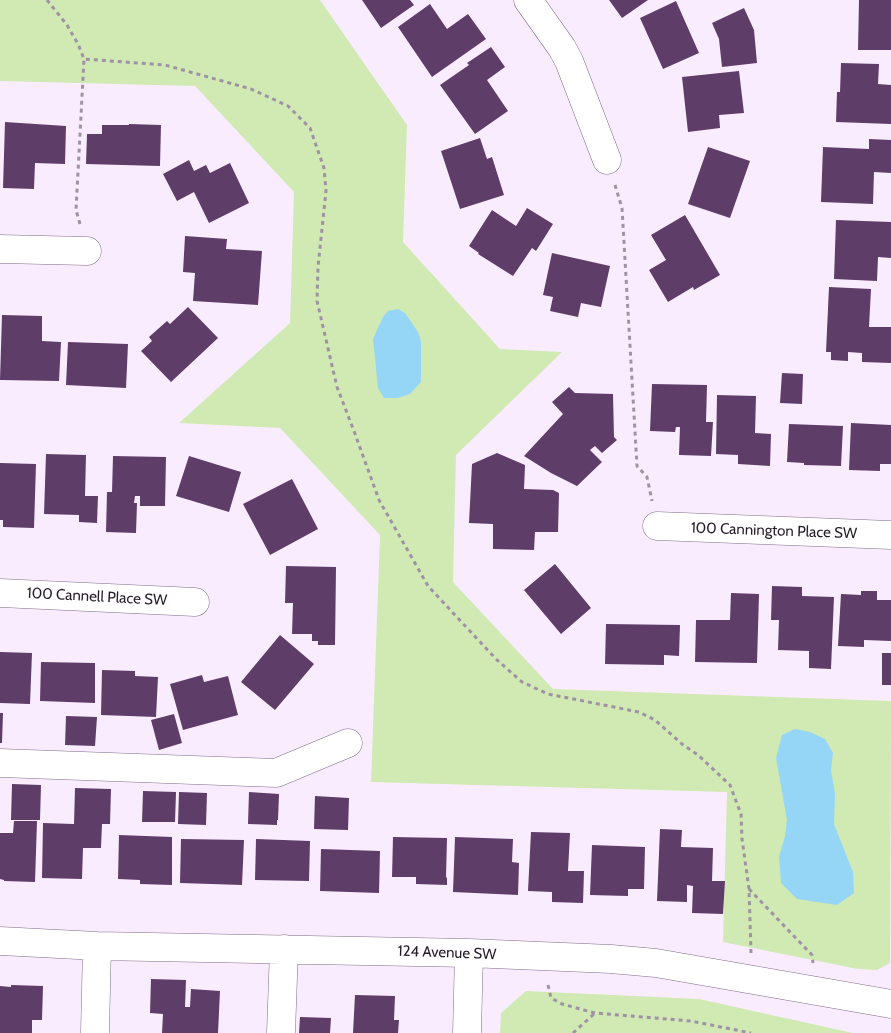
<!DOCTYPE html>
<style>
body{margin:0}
canvas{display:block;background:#faecff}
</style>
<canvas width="891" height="1033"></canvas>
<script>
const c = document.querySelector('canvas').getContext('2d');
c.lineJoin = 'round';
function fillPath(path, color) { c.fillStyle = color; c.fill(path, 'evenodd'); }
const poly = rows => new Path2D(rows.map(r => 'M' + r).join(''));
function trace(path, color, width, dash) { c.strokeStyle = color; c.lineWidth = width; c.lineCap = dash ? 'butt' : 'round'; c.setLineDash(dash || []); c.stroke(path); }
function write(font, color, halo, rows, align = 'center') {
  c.font = font + ' Cabin,sans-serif'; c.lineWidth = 5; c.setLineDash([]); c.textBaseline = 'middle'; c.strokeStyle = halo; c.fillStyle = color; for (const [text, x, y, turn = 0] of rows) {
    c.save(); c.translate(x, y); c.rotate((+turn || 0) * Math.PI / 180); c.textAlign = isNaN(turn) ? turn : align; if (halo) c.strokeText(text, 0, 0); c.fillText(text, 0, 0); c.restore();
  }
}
const green = poly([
 [0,0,320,0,407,125,403,242,500,349,562,352,456,455,453,582,553,689,891,701,890,963,877,970,858,969,723,942,727,792,371,782,380,535,280,428,179,423,290,323,294,192,195,86,0,81],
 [526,991,699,999,853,1033,500,1033,501,1013]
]);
const water = poly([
 [398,309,405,313,418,332,421,342,421,382,410,394,398,398,384,398,378,388,373,339,383,317,388,311],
 [795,729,810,732,825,739,833,753,831,770,835,794,834,824,853,872,854,893,837,905,797,899,781,883,779,857,785,836,787,820,776,758,782,735]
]);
const building = poly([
 [362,0,410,0,414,5,381,28],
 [609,0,648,0,622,18],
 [859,0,891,0,891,50,858,50],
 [676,1,699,53,663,69,640,18],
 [430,4,447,29,468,14,486,39,432,77,398,27],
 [744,8,754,30,757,63,722,67,719,39,712,23],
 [491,47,505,67,487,80,508,111,475,134,440,85,469,65,467,63],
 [841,63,879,64,878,84,891,85,891,124,836,122,837,92,840,92],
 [739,71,744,113,719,115,720,128,688,132,682,77],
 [5,122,66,126,65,164,35,163,34,189,3,188],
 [129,124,161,125,160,166,86,164,87,134,102,134,102,125,129,125],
 [480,138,487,159,492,157,504,195,460,209,441,151],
 [869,139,891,140,891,173,874,172,873,204,821,202,823,147,869,149],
 [708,147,750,161,730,218,688,204],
 [189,160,194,171,206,165,210,173,230,163,249,203,209,223,194,192,177,201,163,174],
 [527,208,553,224,536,251,532,248,513,276,478,254,479,253,469,246,492,210,516,226],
 [685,215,720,275,694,290,693,287,668,302,649,270,666,260,651,235],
 [836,220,891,222,891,258,878,257,877,281,834,279],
 [185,236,227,239,226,249,262,251,258,305,193,301,195,273,183,272],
 [552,253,610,266,601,307,581,303,578,317,550,311,553,297,543,295],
 [829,287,871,289,869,327,891,327,891,363,862,362,862,353,848,352,848,361,831,360,831,352,826,352],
 [188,307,218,338,171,382,141,351,152,341,149,337,167,321,170,324],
 [2,315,42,316,42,341,61,342,59,381,0,380],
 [68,342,128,344,126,388,66,385],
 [782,373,803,374,802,404,780,403],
 [652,384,707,385,706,422,713,422,711,456,679,455,680,427,676,427,675,432,650,431],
 [569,387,575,393,613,394,614,437,617,440,602,453,595,446,590,450,602,462,577,486,551,473,524,456,563,414,552,402],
 [717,395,756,396,755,433,771,434,770,466,738,464,738,455,716,454],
 [851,423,891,425,891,464,880,464,880,471,849,470],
 [789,424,843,426,841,466,804,465,804,463,787,462],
 [497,453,525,465,524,489,553,490,559,493,558,532,535,532,534,550,493,549,493,524,469,523,472,464],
 [46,454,86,455,85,496,98,496,97,523,79,522,79,515,44,514],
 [113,456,166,457,165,506,140,506,140,496,135,496,134,503,137,503,136,533,106,532,107,492,112,492],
 [189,456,241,472,229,512,176,496],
 [0,463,36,464,34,528,3,527,3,520,0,520],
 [292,479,318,529,270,555,243,504],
 [555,564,591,608,561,634,524,590],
 [286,566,336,567,335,645,318,645,318,641,312,641,312,634,292,634,293,603,285,603],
 [772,586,802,587,802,596,834,597,831,669,809,668,809,651,778,650,779,620,771,620],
 [861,591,877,591,877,600,891,600,891,641,864,640,864,647,838,646,841,594,861,595],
 [731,593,759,594,757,663,695,662,696,620,730,620],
 [606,624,680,625,679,656,664,655,664,665,605,664],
 [280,635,314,664,275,710,241,682],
 [0,652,32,653,30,704,0,703],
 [882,653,891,653,891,685,882,685],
 [41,662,95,663,95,703,40,701],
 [102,670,135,671,135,676,158,677,156,717,101,715],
 [202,675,204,682,228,676,238,715,183,730,170,684],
 [0,713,3,713,2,743,0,743],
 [174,714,182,743,159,750,151,720],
 [66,716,97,717,95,746,65,745],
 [12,784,41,785,40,820,11,820],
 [75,788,111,789,110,824,102,824,101,848,83,848,82,879,42,878,43,823,74,824],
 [143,791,176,792,175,822,142,822],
 [179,792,207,793,206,825,178,824],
 [249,792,279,794,278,820,277,820,277,825,248,824],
 [315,796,349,798,348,830,314,829],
 [14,821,37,821,35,882,4,881,4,880,0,879,0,833,13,833],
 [660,829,682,830,681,847,713,848,712,881,725,881,723,914,692,913,693,886,687,885,687,902,657,901],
 [531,832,570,833,568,871,584,871,583,903,552,902,552,892,528,891],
 [119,835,172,837,172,885,140,884,140,880,118,879],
 [393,837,447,838,446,877,447,878,447,885,416,884,416,877,392,877],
 [455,837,513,839,512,862,519,863,518,895,453,892],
 [181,839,244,840,242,885,180,883],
 [256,839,310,841,309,881,255,880],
 [592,845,645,847,644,889,628,889,628,896,590,895],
 [321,849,380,851,379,893,320,891],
 [151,979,186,980,185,1007,190,1007,191,989,220,991,218,1033,162,1033,163,1014,150,1013],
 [11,985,43,986,42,1020,32,1020,32,1033,0,1033,0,986,11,987],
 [355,995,395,996,394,1020,399,1020,398,1033,353,1033],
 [300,1017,331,1018,330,1033,299,1033]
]);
const path = poly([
 [47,0,67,25,78,44,84,59,165,65,251,89,288,106,310,128,324,168,326,191,318,267,317,301,337,387,354,431,379,500,428,586,496,659,522,682,548,694,639,712,655,720,682,744,698,755,730,785,741,814,742,839,749,889,751,953],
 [615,185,622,208,637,466,647,477,652,501],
 [80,224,76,210,84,59],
 [749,889,812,955,813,963],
 [548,985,551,998,562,1004,595,1013,691,1021,751,1033],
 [573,1033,595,1013]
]);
const minor = poly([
 [528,0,562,48,569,61,607,160],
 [0,249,87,251],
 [657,526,891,535],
 [0,593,195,602],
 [0,763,276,773,348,743],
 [0,941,97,946,469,953,611,959,656,963,891,1004],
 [95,1033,97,946],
 [281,1033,284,949],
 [467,1033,469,953]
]);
const streetNames = [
 ["100 Cannington Place SW",774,531,2],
 ["100 Cannell Place SW",97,597,3],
 ["124 Avenue SW",447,953,2]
];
fillPath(green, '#d1eab3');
fillPath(water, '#95d6f7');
fillPath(building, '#5f3d69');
trace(minor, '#816c88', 29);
trace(path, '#9f93a3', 3, [4, 4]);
trace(minor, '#fff', 28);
write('15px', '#251c28', '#fff', streetNames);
</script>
